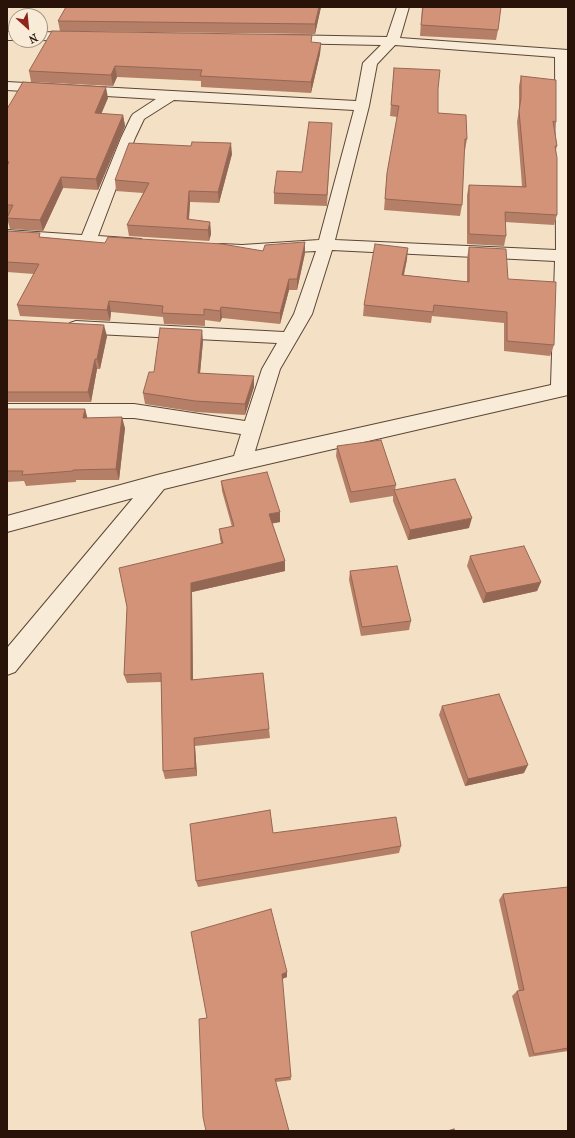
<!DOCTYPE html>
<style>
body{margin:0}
#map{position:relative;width:575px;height:1138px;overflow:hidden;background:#f4e1c5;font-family:"IM FELL French Canon",serif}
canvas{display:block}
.frame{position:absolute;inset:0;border:8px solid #291208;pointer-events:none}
.north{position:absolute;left:8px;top:8px;width:40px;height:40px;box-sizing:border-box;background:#f8ecd9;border:1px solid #a59585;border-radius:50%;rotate:153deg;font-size:11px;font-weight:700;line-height:16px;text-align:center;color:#291208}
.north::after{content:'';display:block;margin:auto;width:14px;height:18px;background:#8f2418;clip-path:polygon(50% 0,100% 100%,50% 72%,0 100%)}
</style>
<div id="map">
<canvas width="575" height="1138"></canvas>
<div class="frame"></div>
<div class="north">N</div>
</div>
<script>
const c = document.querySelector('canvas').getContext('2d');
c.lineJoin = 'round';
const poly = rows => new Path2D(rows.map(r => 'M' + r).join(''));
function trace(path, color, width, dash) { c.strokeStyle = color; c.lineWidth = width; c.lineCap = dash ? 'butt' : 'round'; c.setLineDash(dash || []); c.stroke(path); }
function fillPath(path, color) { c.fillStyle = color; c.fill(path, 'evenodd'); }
const street = poly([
 [397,7,409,7,400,38,568,50,568,395,242,470,164,489,15,672,7,675,7,648,133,498,7,532,7,516,157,475,234,456,241,434,134,418,7,418,7,404,134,404,245,421,262,369,277,343,76,333,70,331,67,327,70,323,76,321,284,332,294,314,316,251,242,255,221,254,215,253,213,249,215,245,221,244,242,245,319,240,354,110,174,100,144,119,135,138,98,236,141,239,143,243,141,247,135,248,7,240,7,230,82,235,121,138,131,117,133,114,156,99,7,90,7,82,356,101,363,63,381,45,283,43,278,42,276,39,278,36,283,35,387,37,397,7],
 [395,45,555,57,556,250,335,240,369,106,377,64,395,45],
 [332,250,555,261,551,385,255,451,280,369,312,314,332,250],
 [7,32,16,32,16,40,7,40,7,32],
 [40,32,79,33,84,34,86,37,84,40,79,41,40,40,40,32]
]);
const wall = poly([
 [66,7,321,7,315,34,60,31,58,21],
 [422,7,498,30,496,40,420,36],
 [312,43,321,43,320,54,311,93,201,87,201,81,117,77,113,86,31,82,29,71],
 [394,68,438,89,438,113,467,139,465,150,464,150,462,205,460,216,384,210,387,173,397,117,390,116],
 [521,76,556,122,555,130,557,146,556,150,557,215,554,225,505,222,506,236,504,246,467,244,467,195,469,185,522,186,517,122,519,109,519,86],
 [108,98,101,114,123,115,125,126,98,190,63,188,43,231,10,229,7,218,8,216,7,216,7,109],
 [331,134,327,206,274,204,274,193,302,172],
 [232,154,219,203,190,202,189,220,210,222,211,234,209,241,129,236,127,225,143,193,116,191,115,180],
 [7,231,41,237,105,243,305,253,297,290,289,290,280,324,222,318,220,322,205,320,205,326,164,324,163,317,111,312,110,321,20,316,17,305,34,274,7,272],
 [469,247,508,279,554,345,550,356,504,351,504,323,432,316,431,323,363,316,364,305,407,259,404,275,467,282,467,258],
 [7,320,107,336,100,369,97,369,91,402,7,402],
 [203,341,200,373,254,387,245,415,196,412,145,404,143,393,154,372],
 [7,409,85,409,87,418,125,428,119,480,76,480,76,482,26,486,24,481,7,482],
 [337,446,396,485,395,490,469,528,408,540,393,501,393,496,350,503,336,456],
 [221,481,280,522,272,523,285,561,285,571,192,592,193,680,269,729,270,738,195,746,197,776,165,779,163,771,161,682,127,683,124,675,127,607,221,543,220,539,219,529,232,527,222,491],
 [470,556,541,582,537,591,483,603,467,566],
 [350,571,411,621,409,630,361,636,349,580],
 [442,706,524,773,465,786,439,715],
 [273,833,401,846,399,853,198,887,196,881],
 [568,887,568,1051,529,1057,512,996,517,991,519,991,499,900,503,894],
 [287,972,287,977,282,979,291,1080,276,1082,207,1018]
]);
const shadedWall = poly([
 [319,7,321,7,315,34,315,24],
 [321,43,320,54,311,93,311,82],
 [115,66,117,77,113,86,111,75],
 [106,87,108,98,97,124,95,113],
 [123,115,125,126,98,190,96,179],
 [231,143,232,154,219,203,218,192],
 [61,177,63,188,43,231,40,220],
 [189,191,190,202,188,231,187,219],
 [210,222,211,234,209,241,208,230],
 [305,242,305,253,297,290,297,279],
 [408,248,407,259,401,286,402,275],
 [289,279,289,290,280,324,280,313],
 [109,301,111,312,110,321,107,310],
 [221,307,222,318,220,322,220,311],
 [104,325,107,336,100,369,97,359],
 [202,330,203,341,199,384,198,373],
 [95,359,97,369,91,402,88,392],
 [254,376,254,387,245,415,245,404],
 [85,409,88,420,83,418],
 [122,417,125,428,119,480,116,469],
 [280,512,280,522,270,524,269,514],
 [472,518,469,528,408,540,410,530],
 [285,561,285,571,192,592,193,689,191,680,191,583],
 [541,582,537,591,483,603,486,593],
 [194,738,195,746,197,776,195,768],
 [528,765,524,773,465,786,468,779],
 [287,972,287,977,282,979,282,974]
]);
const building = poly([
 [66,7,319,7,315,24,58,21,66,7],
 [423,7,501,7,498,30,421,25,423,7],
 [52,31,312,35,311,42,321,43,311,82,200,76,202,70,115,66,111,75,29,71,52,31],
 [394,68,440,70,438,89,438,113,466,115,467,139,465,139,462,205,385,199,387,173,399,106,391,105,394,68],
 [521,76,556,80,556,122,553,121,557,146,555,146,557,158,557,215,505,212,506,236,469,234,469,185,526,187,519,111,521,98,521,76],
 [23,82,106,87,95,113,123,115,96,179,61,177,40,220,7,218,13,205,7,205,7,166,9,162,7,161,7,109,23,82],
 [309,122,332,123,327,195,274,193,277,171,302,172,309,122],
 [192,142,231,143,218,192,189,191,187,219,210,222,208,230,127,225,149,183,115,180,129,143,191,146,192,142],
 [7,231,40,233,39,237,105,243,108,237,222,244,263,251,265,245,305,242,297,279,289,279,280,313,221,307,220,311,204,309,204,315,162,313,163,306,109,301,107,310,17,305,39,264,7,262,7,231],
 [375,244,408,248,402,275,469,282,469,247,506,249,508,279,556,282,554,345,507,341,507,312,434,305,433,312,364,305,375,244],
 [7,320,104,325,97,359,95,359,88,392,7,392,7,320],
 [160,328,202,330,198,373,254,376,245,404,195,401,143,393,149,372,154,372,160,328],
 [7,409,85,409,83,418,122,417,116,469,73,470,73,471,22,475,23,471,7,471,7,409],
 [381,440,396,485,351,492,337,446,381,440],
 [267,472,280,512,269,514,285,561,191,583,191,680,263,673,269,729,194,738,195,768,163,771,161,673,124,675,127,607,119,568,223,543,219,529,234,526,221,481,267,472],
 [455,479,472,518,410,530,394,490,455,479],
 [524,546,541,582,486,593,470,556,524,546],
 [397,566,411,621,362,627,350,571,397,566],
 [499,694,528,765,468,779,442,706,499,694],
 [270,810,273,833,396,817,401,846,196,881,190,824,270,810],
 [568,887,568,1048,534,1054,517,991,524,990,503,894,568,887],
 [271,909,287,972,282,974,291,1077,275,1079,289,1131,206,1131,203,1117,199,1019,207,1018,191,932,271,909],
 [454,1129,455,1131,447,1131,454,1129]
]);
trace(street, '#5c4637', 2);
fillPath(street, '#f8ecd9');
fillPath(wall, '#b57e67');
fillPath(shadedWall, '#946754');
fillPath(building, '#d39378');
trace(building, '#946754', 1);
</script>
